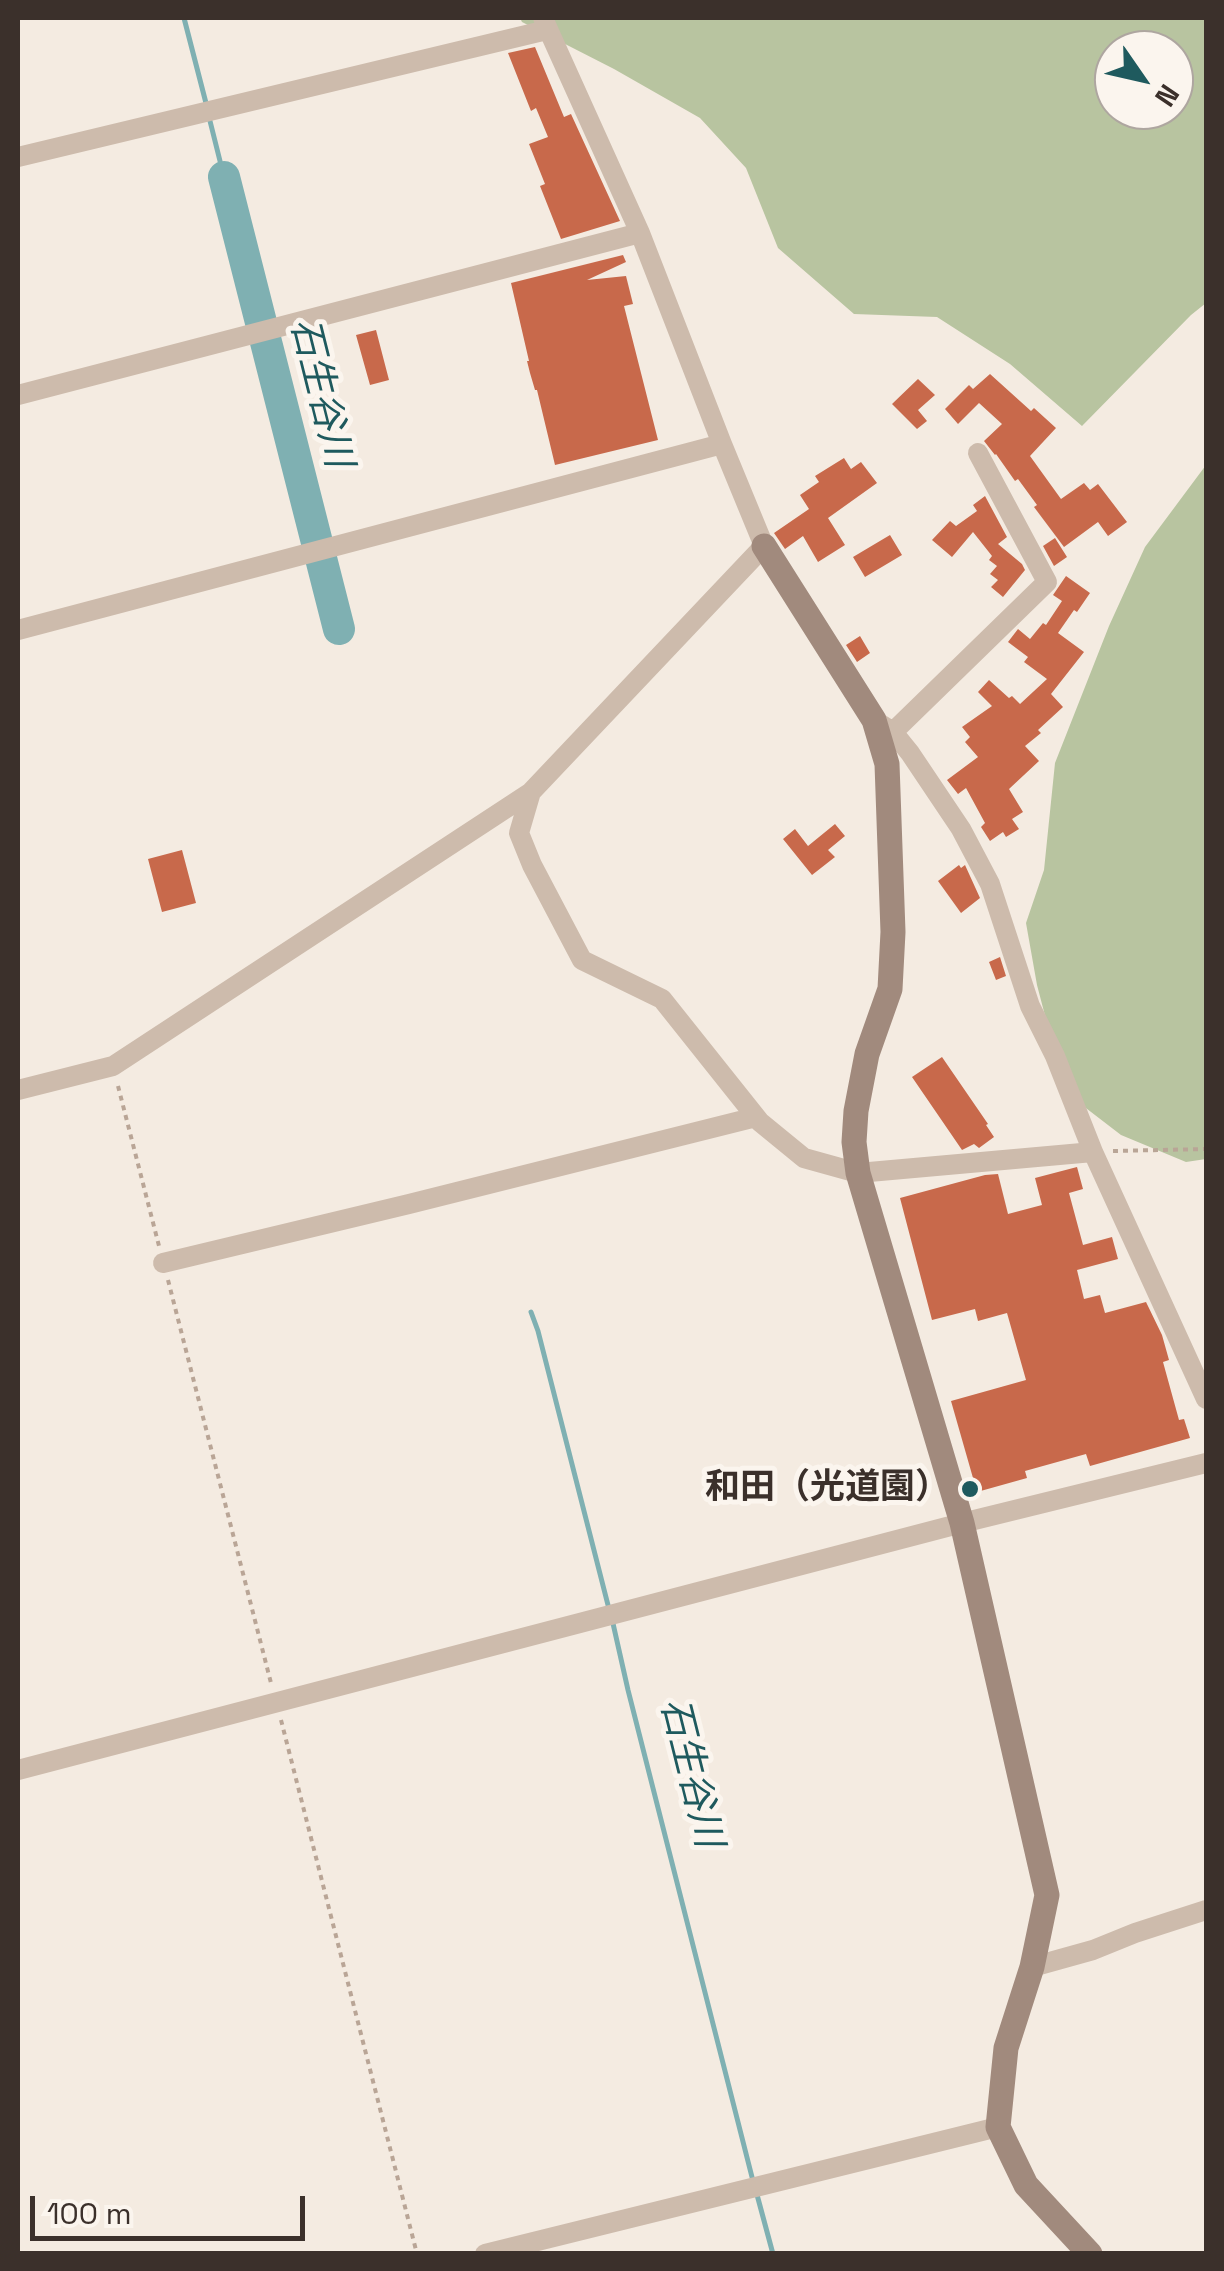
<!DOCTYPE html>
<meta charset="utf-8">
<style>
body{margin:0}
#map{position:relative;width:1224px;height:2271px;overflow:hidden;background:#f4ebe1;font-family:"Space Grotesk",sans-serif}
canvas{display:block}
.frame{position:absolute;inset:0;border:20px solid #3b302b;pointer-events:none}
.north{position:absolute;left:1094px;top:30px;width:100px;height:100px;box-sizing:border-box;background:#fbf5ee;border:2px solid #aea6a0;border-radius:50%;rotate:124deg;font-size:28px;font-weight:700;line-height:40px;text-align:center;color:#3b302b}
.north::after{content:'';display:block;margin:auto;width:35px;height:45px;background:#1f5a5e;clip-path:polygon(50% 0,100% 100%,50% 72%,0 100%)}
.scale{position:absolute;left:30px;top:2196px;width:275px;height:45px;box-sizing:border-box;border:5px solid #3b302b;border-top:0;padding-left:12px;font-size:30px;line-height:35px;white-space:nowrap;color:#3b302b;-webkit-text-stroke:8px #fbf5ee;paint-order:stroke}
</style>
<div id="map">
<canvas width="1224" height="2271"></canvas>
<div class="frame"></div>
<div class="north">N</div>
<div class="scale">100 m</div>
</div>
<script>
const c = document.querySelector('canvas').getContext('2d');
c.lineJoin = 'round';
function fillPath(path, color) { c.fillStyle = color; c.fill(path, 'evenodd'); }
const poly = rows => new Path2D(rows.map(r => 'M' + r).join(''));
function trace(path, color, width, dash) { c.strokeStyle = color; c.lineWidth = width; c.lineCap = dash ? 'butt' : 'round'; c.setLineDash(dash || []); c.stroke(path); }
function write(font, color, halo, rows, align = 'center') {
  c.font = font + ' "Space Grotesk","Noto Sans JP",sans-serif'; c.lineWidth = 10; c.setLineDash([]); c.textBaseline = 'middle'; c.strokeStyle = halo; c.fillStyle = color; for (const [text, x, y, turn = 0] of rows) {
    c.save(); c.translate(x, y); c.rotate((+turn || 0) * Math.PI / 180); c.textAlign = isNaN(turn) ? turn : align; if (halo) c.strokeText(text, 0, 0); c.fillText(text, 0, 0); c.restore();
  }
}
const green = poly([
 [520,18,1206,18,1206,303,1191,315,1082,426,1010,364,937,317,854,314,778,248,746,168,700,118,614,69,522,22],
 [1114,50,1174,50,1174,110,1114,110],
 [1206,465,1206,1159,1186,1162,1121,1135,1065,1092,1037,985,1026,923,1044,870,1055,763,1109,626,1145,547]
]);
const stream = poly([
 [184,18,207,107],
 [209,117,224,177],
 [531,1312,538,1331,609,1609],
 [612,1619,628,1690,753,2181],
 [756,2191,773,2254]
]);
const river = poly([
 [224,177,339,629]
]);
const building = poly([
 [535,47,564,117,571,114,620,221,561,239,540,186,545,184,529,144,548,137,536,108,531,111,508,53],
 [623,255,626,262,587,280,626,276,633,304,624,306,658,440,555,465,537,390,535,390,530,373,527,361,529,361,511,283],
 [376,330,389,380,370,385,356,335],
 [990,374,1031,411,1034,408,1056,428,1030,456,1061,499,1084,483,1090,490,1098,484,1127,522,1108,536,1098,522,1064,547,1034,507,1037,505,1018,479,1015,481,996,454,995,455,984,441,1002,424,979,403,958,424,945,409,969,385,973,389],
 [918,379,935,395,918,410,927,421,917,429,892,404],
 [844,458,851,469,861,462,877,483,828,518,845,545,818,562,803,536,785,549,774,533,809,509,800,495,819,482,815,476],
 [985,496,1007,537,998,544,1022,564,1025,570,1003,597,991,587,998,580,990,574,997,566,989,560,992,556,973,532,952,557,932,540,950,521,956,526,977,511,973,505],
 [890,535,902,555,865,577,853,557],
 [1055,538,1067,557,1054,566,1043,546],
 [1066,576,1090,593,1077,612,1074,610,1058,633,1084,652,1051,694,1063,707,1038,730,1041,733,1025,746,1039,761,1009,789,1023,812,1012,819,1019,829,1006,837,1003,832,990,841,981,827,985,823,966,788,958,794,947,780,978,757,965,742,970,737,962,727,992,706,978,692,989,680,1009,698,1012,696,1020,704,1047,679,1024,662,1028,657,1008,642,1018,629,1030,639,1043,623,1046,625,1062,601,1053,595],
 [860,636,870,653,857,662,846,645],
 [835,824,845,836,828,850,835,857,812,875,783,839,795,829,808,846],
 [182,850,196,903,162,912,148,859],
 [959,865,961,868,965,865,980,898,961,913,938,881],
 [1000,957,1006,976,996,980,989,962],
 [942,1057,988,1124,986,1125,994,1137,979,1148,974,1144,962,1150,912,1077],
 [1077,1167,1083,1189,1069,1193,1083,1245,1112,1237,1118,1259,1077,1270,1084,1299,1100,1295,1105,1313,1146,1302,1162,1335,1169,1360,1163,1362,1179,1420,1184,1419,1190,1438,1090,1466,1086,1454,1025,1471,1027,1478,977,1492,951,1401,1026,1380,1007,1313,978,1321,975,1309,932,1320,900,1198,985,1175,998,1174,1008,1214,1042,1205,1035,1178]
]);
const path = poly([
 [118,1086,159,1246],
 [1113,1151,1206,1149],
 [168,1280,272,1687],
 [281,1720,417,2254]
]);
const street = poly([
 [18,157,547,30],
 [18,395,640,233],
 [18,630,722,444],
 [874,720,893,732,910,753,961,829,990,884,1030,1006,1055,1056,1093,1152,1206,1399],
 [893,732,1047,582,978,453],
 [531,792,519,833,532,865,582,960,662,999,760,1122,804,1158,858,1173,1093,1152],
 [18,1090,113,1066,531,792,764,546,722,444,640,233,543,18],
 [163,1263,409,1204,756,1117],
 [18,1770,962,1523,1206,1463],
 [1032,1967,1093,1950,1135,1933,1206,1910],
 [485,2254,998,2127]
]);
const secondary = poly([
 [764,546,874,720,887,764,893,932,890,989,867,1054,856,1111,854,1142,858,1173,962,1523,1047,1895,1032,1967,1006,2048,998,2127,1026,2185,1090,2254]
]);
const markers = [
 [970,1489,10,"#1f5a5e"]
];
const poiNames = [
 ["和田（光道園）",950,1489]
];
const waterNames = [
 ["石生谷川",320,393,76],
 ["石生谷川",690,1773,76]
];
fillPath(green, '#b8c4a0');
trace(stream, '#7fb0b2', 5);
trace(river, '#7fb0b2', 32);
fillPath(building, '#c8694b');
trace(path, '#b9a596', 4, [5, 5]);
trace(street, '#cdbbac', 20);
trace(secondary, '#a18a7d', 25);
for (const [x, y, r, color] of markers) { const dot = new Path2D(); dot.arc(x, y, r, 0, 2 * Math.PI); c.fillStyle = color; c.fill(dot); trace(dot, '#fbf5ee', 4); }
write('bold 35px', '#3b302b', '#fbf5ee', poiNames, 'right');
write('italic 38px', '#1f5a5e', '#fbf5ee', waterNames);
</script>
